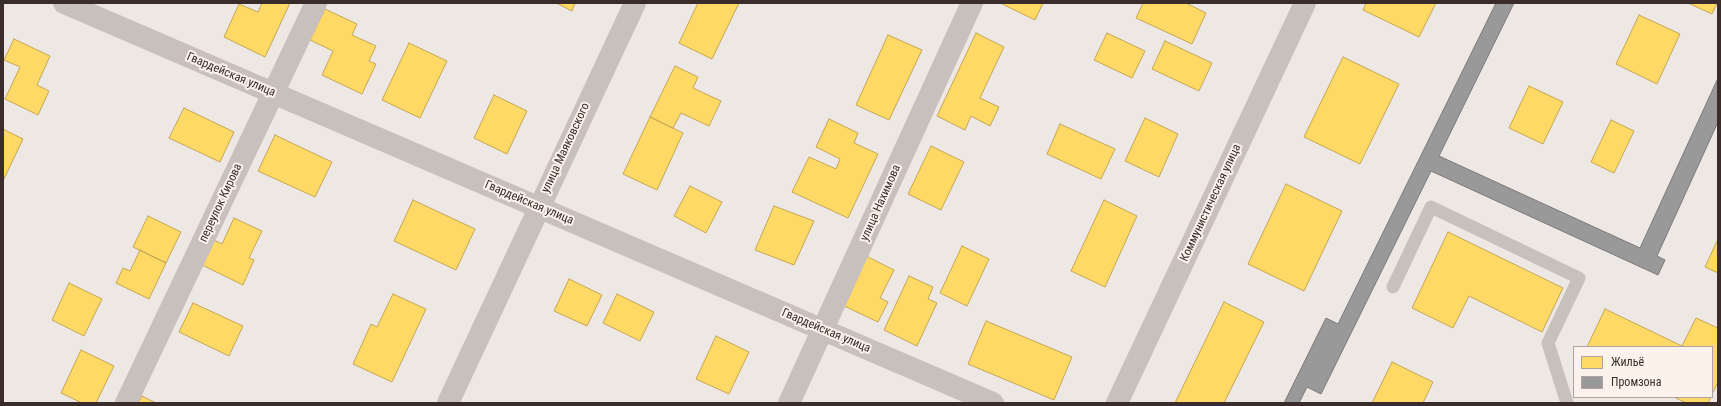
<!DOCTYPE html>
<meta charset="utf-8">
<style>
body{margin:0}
#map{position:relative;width:1721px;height:406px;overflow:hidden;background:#eee8e4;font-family:"Roboto Condensed",sans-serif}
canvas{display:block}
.frame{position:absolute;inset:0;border:4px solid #3a2c2a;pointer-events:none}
.legend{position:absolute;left:1573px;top:346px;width:140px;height:52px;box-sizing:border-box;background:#fbf2ec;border:1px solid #aea39e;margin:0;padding:5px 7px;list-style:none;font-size:12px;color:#3a2c2a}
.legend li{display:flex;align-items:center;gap:8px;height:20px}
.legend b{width:20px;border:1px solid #aea39e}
</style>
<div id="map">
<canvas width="1721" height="406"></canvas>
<div class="frame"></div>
<ul class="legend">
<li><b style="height:11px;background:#ffd966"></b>Жильё</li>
<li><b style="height:11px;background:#999"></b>Промзона</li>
</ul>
</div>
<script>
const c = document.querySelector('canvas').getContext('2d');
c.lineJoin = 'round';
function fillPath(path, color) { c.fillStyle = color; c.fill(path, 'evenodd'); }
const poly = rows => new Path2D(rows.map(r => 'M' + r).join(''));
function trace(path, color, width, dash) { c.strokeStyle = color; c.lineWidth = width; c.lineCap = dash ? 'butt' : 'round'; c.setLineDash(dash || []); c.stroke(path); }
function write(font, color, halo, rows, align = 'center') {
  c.font = font + ' "Roboto Condensed",sans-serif'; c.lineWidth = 4; c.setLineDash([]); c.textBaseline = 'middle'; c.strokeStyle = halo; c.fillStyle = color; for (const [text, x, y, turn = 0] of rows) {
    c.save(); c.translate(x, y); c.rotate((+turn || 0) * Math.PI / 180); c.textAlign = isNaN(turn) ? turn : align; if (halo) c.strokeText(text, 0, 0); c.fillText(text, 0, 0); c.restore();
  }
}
const homes = poly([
 [262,3,290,3,265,57,224,37,239,4,258,12,262,3],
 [556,3,575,3,572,11,556,3],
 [698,3,739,3,712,59,679,43,698,3],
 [1000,3,1043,3,1035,20,1000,3],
 [1143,3,1186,3,1206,13,1192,44,1136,18,1143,3],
 [1366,3,1436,3,1419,37,1363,10,1366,3],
 [1688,3,1717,3,1712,14,1688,3],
 [325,9,357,24,352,35,376,46,369,61,376,64,362,94,322,75,333,51,310,40,325,9],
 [1639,15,1680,34,1657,84,1616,64,1639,15],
 [976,33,1004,47,980,98,999,107,990,126,971,116,965,130,937,116,976,33],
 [1107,33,1145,51,1132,78,1094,60,1107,33],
 [888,35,922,50,889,120,856,105,888,35],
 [14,39,50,56,37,85,49,91,38,115,5,99,20,67,4,60,14,39],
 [1165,41,1212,63,1199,91,1152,69,1165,41],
 [409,43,447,61,420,118,382,100,409,43],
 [1343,57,1399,84,1360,164,1304,137,1343,57],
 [675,66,698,77,693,88,721,101,709,126,681,113,673,128,650,117,675,66],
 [1529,86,1563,102,1543,144,1509,128,1529,86],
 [494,95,527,111,507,154,474,138,494,95],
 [184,108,234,132,220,162,169,138,184,108],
 [650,117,683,133,657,190,623,174,650,117],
 [1145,118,1178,134,1159,177,1125,161,1145,118],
 [829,119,858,133,854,143,878,154,848,218,792,192,809,157,836,169,840,159,816,147,829,119],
 [1611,120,1634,131,1614,173,1591,162,1611,120],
 [1060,124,1115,149,1101,179,1047,154,1060,124],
 [3,129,23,139,3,181,3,129],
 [275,135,332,162,315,197,258,171,275,135],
 [931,146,964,162,941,210,908,194,931,146],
 [1286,184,1342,211,1304,291,1248,264,1286,184],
 [690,186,722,202,706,233,674,216,690,186],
 [413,200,475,229,456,270,394,241,413,200],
 [1104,200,1137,216,1105,287,1071,271,1104,200],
 [774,206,814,221,794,265,755,250,774,206],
 [148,216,181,232,166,263,133,247,148,216],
 [234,218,262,231,249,258,254,260,243,285,200,264,212,239,222,244,234,218],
 [1448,232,1563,288,1542,332,1469,296,1453,328,1412,308,1448,232],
 [1718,239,1718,273,1705,267,1718,239],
 [962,246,989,259,967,306,940,293,962,246],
 [140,250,166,263,149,299,116,283,123,268,130,271,140,250],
 [866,256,894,270,880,298,888,302,878,322,842,305,866,256],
 [909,276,933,287,928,299,937,303,917,346,884,330,909,276],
 [569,279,602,295,587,326,554,311,569,279],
 [69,283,102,299,84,336,52,320,69,283],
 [393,294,426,309,392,382,353,364,371,324,377,327,393,294],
 [617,294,654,312,640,341,603,323,617,294],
 [1224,302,1264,322,1224,403,1175,403,1224,302],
 [193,303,243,326,229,356,179,332,193,303],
 [1605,309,1682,346,1696,318,1718,328,1718,382,1712,394,1712,347,1587,347,1605,309],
 [986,321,1072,357,1054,400,968,364,986,321],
 [716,336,749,352,729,394,696,379,716,336],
 [81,350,114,366,96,403,82,403,61,393,81,350],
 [1392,362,1433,382,1423,403,1372,403,1392,362],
 [142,396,156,403,138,403,142,396],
 [1674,397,1711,397,1708,403,1686,403,1674,397]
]);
const industry = poly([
 [1496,3,1514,3,1439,156,1640,248,1718,78,1718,122,1657,256,1665,260,1658,275,1431,171,1321,394,1307,387,1299,403,1284,403,1326,318,1338,324,1496,3]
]);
const service = poly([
 [1393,287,1431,207,1579,278,1548,343,1567,403]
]);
const minor = poly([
 [64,3,993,403],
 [126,403,316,3],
 [448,403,635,3],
 [789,403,972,3]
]);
const tertiary = poly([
 [1117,403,1305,3]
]);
const streetNames = [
 ["Гвардейская улица",231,75,23],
 ["улица Маяковского",566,148,-65],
 ["переулок Кирова",221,203,-65],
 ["Гвардейская улица",529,203,23],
 ["улица Нахимова",881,203,-66],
 ["Коммунистическая улица",1211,203,-65],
 ["Гвардейская улица",826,331,23]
];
fillPath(homes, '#ffd966');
trace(homes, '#c4a554', 1);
fillPath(industry, '#999');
trace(industry, '#7c7878', 1);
trace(service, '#c8c0bc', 13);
trace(minor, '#c8c0bc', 22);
trace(tertiary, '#c8c0bc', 22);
write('12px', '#3a2c2a', '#fbf2ec', streetNames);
</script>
